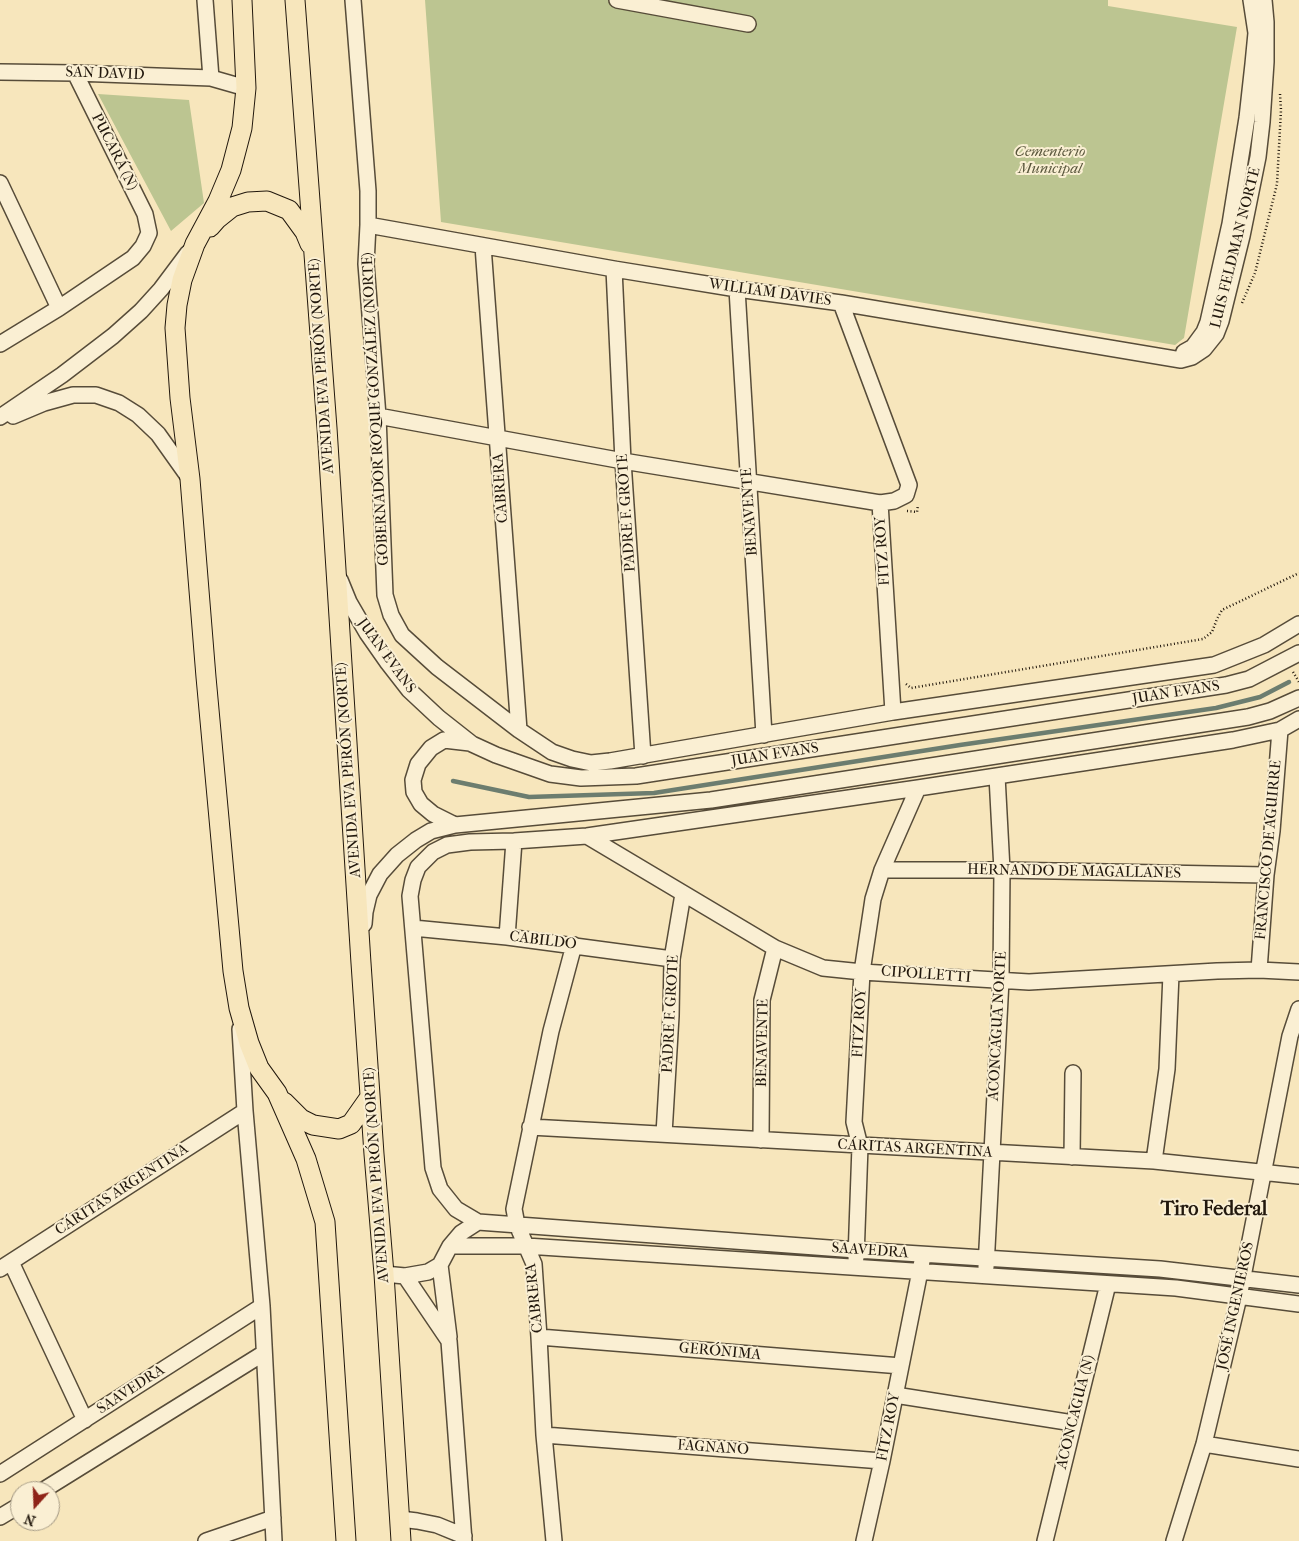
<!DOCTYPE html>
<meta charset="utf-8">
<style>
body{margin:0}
#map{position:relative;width:1299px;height:1541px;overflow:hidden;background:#f7e6bc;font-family:"IM FELL French Canon",serif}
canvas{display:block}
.north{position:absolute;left:10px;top:1481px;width:50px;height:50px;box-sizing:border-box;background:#faefd3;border:1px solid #a49984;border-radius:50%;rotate:200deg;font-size:14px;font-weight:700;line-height:20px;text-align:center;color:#22180d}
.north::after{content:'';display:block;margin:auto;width:18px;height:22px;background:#8f2418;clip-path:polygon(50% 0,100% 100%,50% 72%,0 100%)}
</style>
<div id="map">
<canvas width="1299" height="1541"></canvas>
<div class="north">N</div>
</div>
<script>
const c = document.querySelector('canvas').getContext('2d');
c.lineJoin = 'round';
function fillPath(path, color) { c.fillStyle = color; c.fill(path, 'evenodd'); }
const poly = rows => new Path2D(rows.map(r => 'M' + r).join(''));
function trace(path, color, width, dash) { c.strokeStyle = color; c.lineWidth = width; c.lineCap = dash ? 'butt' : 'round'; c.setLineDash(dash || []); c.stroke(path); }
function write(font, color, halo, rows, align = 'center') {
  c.font = font + ' "IM FELL French Canon",serif'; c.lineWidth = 4; c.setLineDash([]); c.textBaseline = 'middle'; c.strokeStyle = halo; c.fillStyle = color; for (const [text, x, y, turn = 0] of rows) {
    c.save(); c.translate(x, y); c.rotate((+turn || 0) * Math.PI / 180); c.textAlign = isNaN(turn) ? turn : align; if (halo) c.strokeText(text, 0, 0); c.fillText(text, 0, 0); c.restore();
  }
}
const green = poly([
 [425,0,1108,0,1108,6,1237,27,1184,338,1175,345,441,222],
 [98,94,189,100,204,203,171,231]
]);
const stream = poly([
 [453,781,529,797,654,793,960,745,1216,708,1260,697,1289,682]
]);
const path = poly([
 [1242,303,1255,273,1277,184,1281,110,1280,94],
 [907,511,917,512,918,505],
 [1293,672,1299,682],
 [906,684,911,688,1203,639,1212,632,1217,619,1222,610,1299,573]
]);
const minor = poly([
 [205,0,211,78,246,88],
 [353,0,368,191,368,225,366,264,378,416,385,595,391,615,402,635,437,667,519,730,552,752,572,759,591,763,610,761,893,712,1214,665,1264,645,1299,624],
 [617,0,748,24],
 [0,72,75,73,211,78],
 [0,183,59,308],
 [368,225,614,269,737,289,841,303,1181,360,1192,357,1204,349,1216,334,1221,321,1242,236,1258,157,1262,122,1266,62,1266,22,1264,0],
 [483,246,519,730],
 [614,269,623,461,643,756],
 [737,289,764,735],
 [841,303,909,485,906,495,894,501,880,503,893,712],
 [0,344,59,308,133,258,143,246,149,233,145,214,75,73],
 [1184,352,1193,347,1204,332,1208,322,1230,224,1247,118,1253,64,1256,33,1251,0],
 [13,416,44,403,73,395,96,395,119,403,138,415,158,434,190,479],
 [378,416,623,461,880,503],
 [0,417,62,375,113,336,141,311,161,289,188,253],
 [340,580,349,602,367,633,388,663,409,690,439,718,472,744,496,755,550,774,581,778,636,776,1226,685,1249,679,1299,653],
 [455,825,433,814,421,804,414,792,413,780,418,764,431,748,444,740,470,743],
 [587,836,775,948,823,968,862,972,1029,982,1217,971,1259,970,1299,972],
 [882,870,1002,870,1266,875],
 [364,924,365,912,369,895,380,874,397,855,416,840,431,831,455,825,711,800,1248,717,1270,711,1299,698],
 [413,928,507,937,672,959],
 [507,937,514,841],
 [1259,970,1266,875,1272,831,1280,730],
 [240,1029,245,1111,262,1306,274,1541],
 [530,1127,1154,1161,1299,1176],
 [664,1134,671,1016,672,959,683,894],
 [761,1140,762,1000,775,948],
 [1072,1157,1073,1073],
 [1154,1161,1167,1069,1171,974],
 [478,1222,456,1209,440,1189,433,1168,410,896,413,880,418,867,433,852,447,845,470,842,514,841,587,836,918,788,1233,740,1280,730,1299,719],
 [450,1246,526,1246,1176,1288,1299,1304],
 [856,1258,860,1146,854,1122,862,972,873,899,882,870,918,788],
 [11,1262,85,1420],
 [440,1265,449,1337],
 [986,1267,1001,980,1002,870,997,776],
 [0,1269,245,1111],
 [384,1274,405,1276,428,1272,440,1265,450,1246,461,1233,478,1222,856,1250,1160,1269,1299,1285],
 [405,1276,449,1341,464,1541],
 [539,1337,901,1366],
 [895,1395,1073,1423],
 [544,1435,882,1461],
 [1204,1444,1299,1459],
 [0,1474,262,1306],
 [42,1491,264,1353],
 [0,1517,20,1505],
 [400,1519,417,1521,437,1525,464,1536],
 [206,1541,273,1518],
 [554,1541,544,1435,539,1337,534,1264,517,1225,514,1209,551,1031,574,945],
 [864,1541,882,1461,922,1261],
 [1045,1541,1108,1284],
 [1174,1541,1204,1444,1239,1297,1290,1036,1299,1009]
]);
const major = poly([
 [242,0,246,88,242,128,231,170,218,201,195,244,182,280,177,305,175,328,180,398,190,479,206,677,233,971,239,1008,249,1043,259,1068,277,1093,306,1159,325,1222,346,1541],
 [295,0,327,428,361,963,374,1154,384,1274,401,1541],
 [210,227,217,219,232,207,248,202,267,201,289,210,305,232,310,244],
 [284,1102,301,1119,313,1125,339,1129,351,1124,370,1097]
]);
const streetNames = [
 ["SAN DAVID",105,74,2],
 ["PUCARÁ (N)",114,152,63],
 ["LUIS FELDMAN NORTE",1236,248,-76],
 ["WILLIAM DAVIES",770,293,8],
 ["AVENIDA EVA PERÓN (NORTE)",322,366,-94],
 ["GOBERNADOR ROQUE GONZÁLEZ (NORTE)",376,409,-93],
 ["CABRERA",501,488,-94],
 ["BENAVENTE",750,512,-94],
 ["PADRE F. GROTE",627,513,-94],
 ["FITZ ROY",883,551,-94],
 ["JUAN EVANS",386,656,54],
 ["JUAN EVANS",1176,693,-9],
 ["JUAN EVANS",775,755,-9],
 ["AVENIDA EVA PERÓN (NORTE)",349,770,-94],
 ["FRANCISCO DE AGUIRRE",1269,850,-85],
 ["HERNANDO DE MAGALLANES",1074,872,1],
 ["CABILDO",543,941,7],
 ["CIPOLLETTI",926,975,4],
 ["PADRE F. GROTE",671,1014,-87],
 ["FITZ ROY",860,1023,-87],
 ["ACONCAGUA NORTE",998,1026,-87],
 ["BENAVENTE",763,1043,-89],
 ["CÁRITAS ARGENTINA",915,1149,3],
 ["AVENIDA EVA PERÓN (NORTE)",377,1175,-94],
 ["CÁRITAS ARGENTINA",122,1190,-33],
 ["SAAVEDRA",870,1251,4],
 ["CABRERA",535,1298,-96],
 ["JOSÉ INGENIEROS",1236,1306,-78],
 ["GERÓNIMA",720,1352,5],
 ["SAAVEDRA",131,1390,-33],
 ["ACONCAGUA (N)",1076,1412,-76],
 ["FITZ ROY",889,1427,-79],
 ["FAGNANO",713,1448,4]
];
const parkNames = [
 ["Cementerio",1050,152],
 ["Municipal",1050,169]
];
const districtNames = [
 ["Tiro Federal",1214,1210]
];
fillPath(green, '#bcc591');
trace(stream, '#6c7d6f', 4.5);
trace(minor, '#574c39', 18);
trace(major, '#22180d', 21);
trace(path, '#22180d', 2.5, [1, 2.5]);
trace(minor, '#faefd3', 15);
trace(major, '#f7e6bc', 19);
write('15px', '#22180d', '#faefd3', streetNames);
write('italic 15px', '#58553b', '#faefd3', parkNames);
write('bold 20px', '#22180d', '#faefd3', districtNames);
</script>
